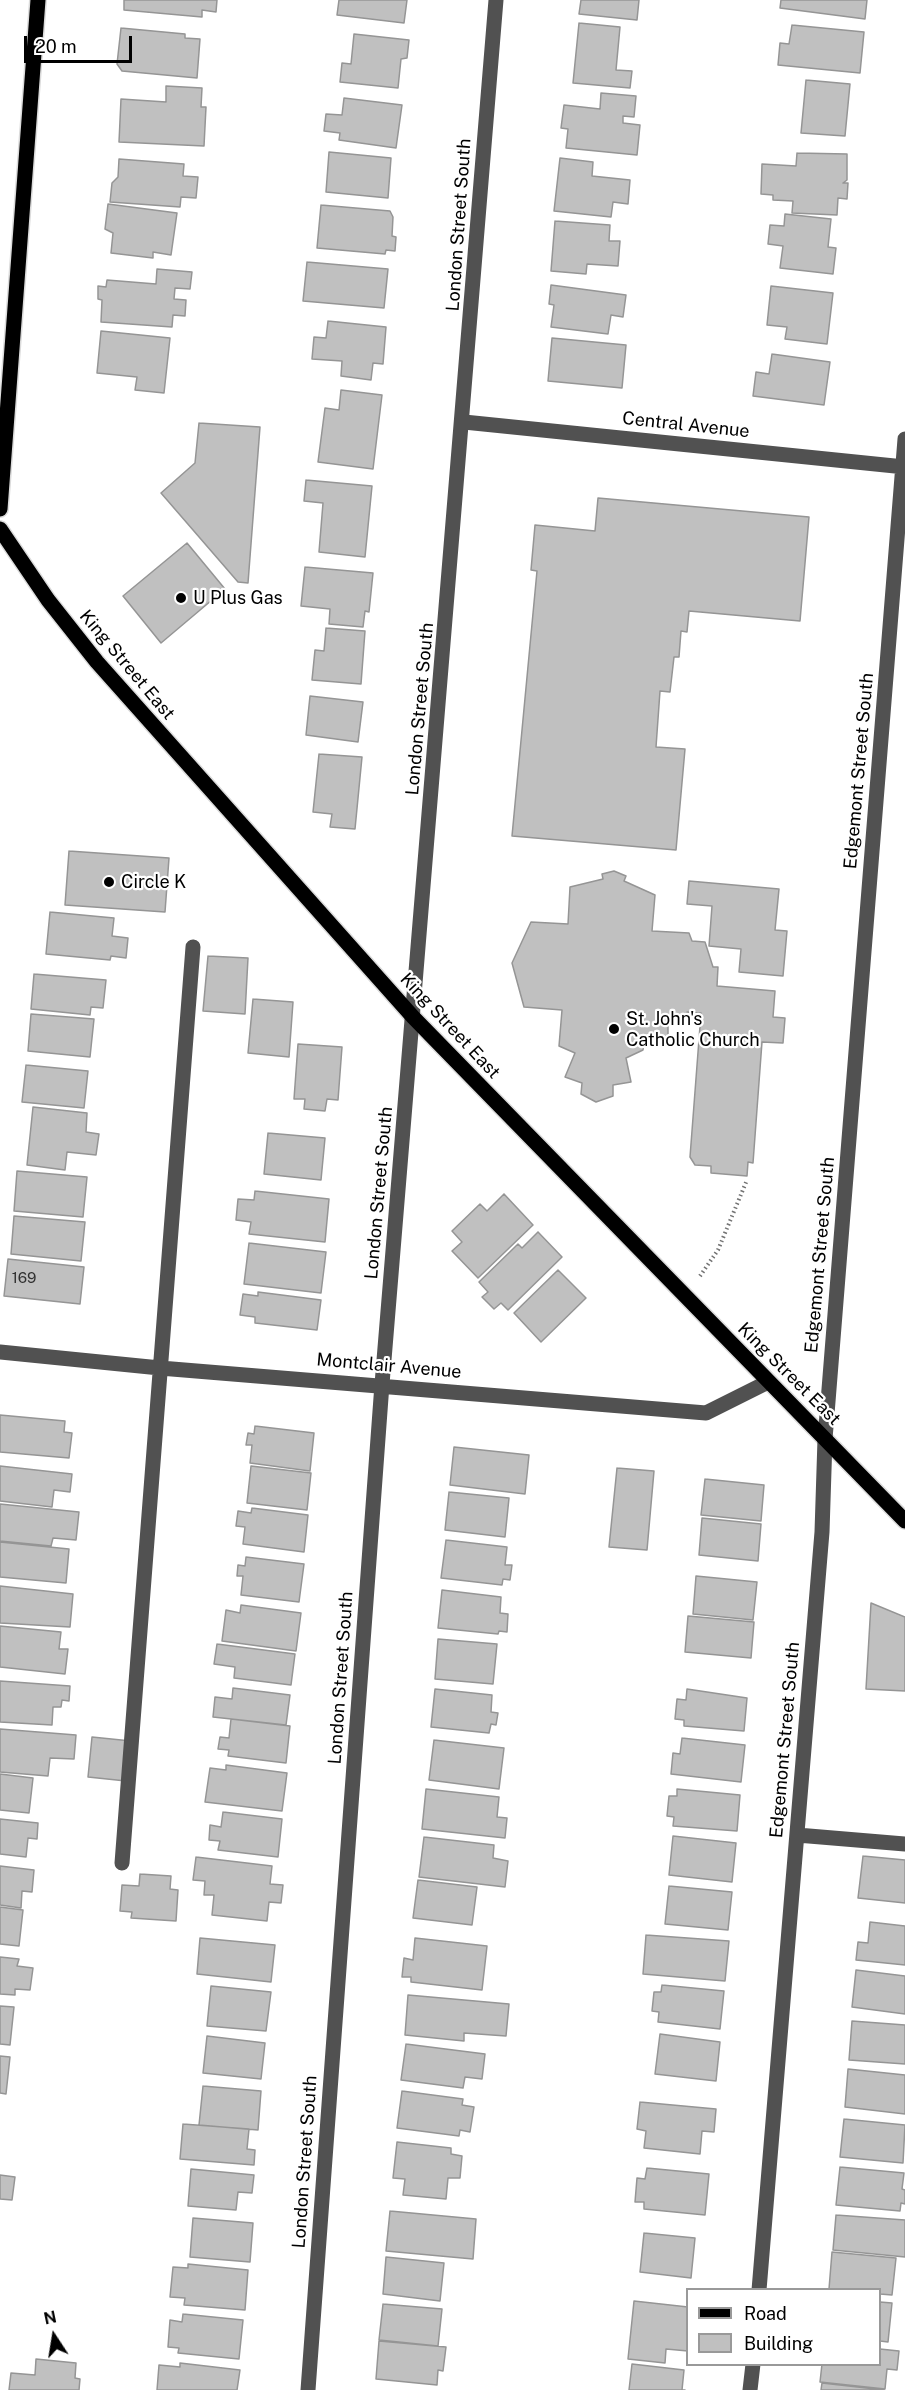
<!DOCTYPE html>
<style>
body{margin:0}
#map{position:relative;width:905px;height:2390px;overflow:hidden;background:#fff;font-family:"Public Sans",sans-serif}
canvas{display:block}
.legend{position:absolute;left:686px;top:2288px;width:195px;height:78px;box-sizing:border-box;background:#fff;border:2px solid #999;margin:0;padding:8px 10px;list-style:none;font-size:18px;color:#000}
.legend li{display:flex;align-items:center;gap:12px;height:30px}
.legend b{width:30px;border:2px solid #999}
.north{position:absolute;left:24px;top:2306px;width:60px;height:60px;-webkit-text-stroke:4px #fff;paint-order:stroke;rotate:348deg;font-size:16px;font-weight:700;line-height:24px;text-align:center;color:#000}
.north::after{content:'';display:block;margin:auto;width:21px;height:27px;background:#000;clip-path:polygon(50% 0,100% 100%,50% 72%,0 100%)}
.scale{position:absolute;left:24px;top:36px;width:108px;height:27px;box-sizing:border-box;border:3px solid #000;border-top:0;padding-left:8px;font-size:18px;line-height:21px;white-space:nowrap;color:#000;-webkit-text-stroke:4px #fff;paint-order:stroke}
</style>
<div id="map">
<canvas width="905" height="2390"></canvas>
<ul class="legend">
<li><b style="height:8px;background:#000"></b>Road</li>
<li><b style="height:16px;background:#c0c0c0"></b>Building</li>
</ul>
<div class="north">N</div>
<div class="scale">20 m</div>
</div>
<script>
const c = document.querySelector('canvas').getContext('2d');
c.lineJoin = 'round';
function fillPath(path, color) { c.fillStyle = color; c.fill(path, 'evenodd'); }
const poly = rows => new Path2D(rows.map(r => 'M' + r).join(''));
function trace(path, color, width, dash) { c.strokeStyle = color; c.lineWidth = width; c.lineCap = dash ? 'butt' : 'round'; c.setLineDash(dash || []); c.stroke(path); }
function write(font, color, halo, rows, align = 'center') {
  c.font = font + ' "Public Sans",sans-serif'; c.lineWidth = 4.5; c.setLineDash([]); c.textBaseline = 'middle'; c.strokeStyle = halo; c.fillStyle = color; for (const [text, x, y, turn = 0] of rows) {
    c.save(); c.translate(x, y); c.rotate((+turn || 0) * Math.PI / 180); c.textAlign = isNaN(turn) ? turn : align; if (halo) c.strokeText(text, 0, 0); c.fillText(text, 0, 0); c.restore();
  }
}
const building = poly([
 [124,0,217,0,216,12,202,10,202,17,124,10,124,0],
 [339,0,407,0,404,23,337,15,339,0],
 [581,0,639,0,637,20,579,14,581,0],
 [781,0,867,0,865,19,780,8,781,0],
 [579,23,620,27,616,70,632,71,630,88,573,83,579,23],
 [792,25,864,32,860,73,778,65,780,43,789,44,792,25],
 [121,28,185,34,185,38,200,39,197,78,122,71,117,64,121,28],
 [354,34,409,40,407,58,401,59,398,88,340,82,342,63,351,64,354,34],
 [806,80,850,84,845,136,801,133,806,80],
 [166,86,202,88,201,107,206,107,204,146,119,142,121,99,166,102,166,86],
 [601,93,636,96,634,117,623,116,623,123,640,125,637,155,566,148,568,129,561,128,564,105,600,109,601,93],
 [344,98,402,105,396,148,339,140,340,133,324,131,326,114,342,115,344,98],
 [329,152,391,158,388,198,326,192,329,152],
 [797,153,847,154,847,180,843,183,848,183,847,199,838,198,837,215,792,213,793,201,773,200,773,195,761,194,762,164,796,166,797,153],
 [560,158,593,162,592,176,630,180,628,204,613,202,611,217,554,211,560,158],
 [119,159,184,164,183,176,198,177,196,198,181,197,180,207,110,202,112,183,118,177,119,159],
 [108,204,177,213,171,255,153,252,153,258,111,253,113,233,105,229,108,204],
 [321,205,390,211,393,217,392,236,396,237,395,251,386,250,385,254,317,248,321,205],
 [785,214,831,219,828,247,836,248,833,274,780,268,783,246,768,244,770,225,784,226,785,214],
 [555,221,610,225,609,241,620,241,618,266,587,264,586,274,551,271,555,221],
 [307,262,388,269,384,308,303,301,307,262],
 [157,269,192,272,190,289,175,288,174,299,186,300,185,316,173,315,172,327,101,322,102,300,98,299,98,286,106,287,107,280,156,284,157,269],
 [551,285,626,295,623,317,611,315,608,334,551,327,554,305,549,304,551,285],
 [771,286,833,293,827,344,785,339,787,327,767,325,771,286],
 [328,321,386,327,383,364,373,363,371,380,341,376,342,361,312,359,314,337,326,338,328,321],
 [101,331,170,338,164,393,135,390,137,377,97,373,101,331],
 [552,338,626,345,622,388,548,381,552,338],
 [772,354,830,362,824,405,753,396,756,372,769,374,772,354],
 [341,390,382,395,373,469,318,462,325,408,339,410,341,390],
 [199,423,260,427,248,583,238,582,161,493,195,463,199,423],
 [306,480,372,486,365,557,319,552,323,503,304,501,306,480],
 [598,498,809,517,800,621,689,611,687,632,681,631,679,657,674,657,670,692,660,691,656,747,685,749,676,850,512,836,537,571,531,570,535,525,595,531,598,498],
 [187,543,225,589,161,643,123,596,187,543],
 [305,567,373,573,369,612,365,611,363,627,329,624,330,609,301,606,305,567],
 [326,628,365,631,361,684,312,680,315,650,324,651,326,628],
 [310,696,363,702,358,742,306,735,310,696],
 [319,754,362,757,355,829,330,827,332,814,313,812,319,754],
 [69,851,169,858,165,912,65,905,69,851],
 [614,871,626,876,624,881,655,895,652,931,689,933,692,941,705,942,713,967,718,967,717,986,775,991,773,1017,785,1018,783,1043,762,1042,753,1163,748,1162,747,1176,711,1173,711,1166,695,1165,690,1157,701,1013,687,1012,684,1018,668,1019,668,1040,644,1040,643,1050,626,1058,631,1082,613,1085,613,1096,596,1102,581,1094,582,1083,565,1077,575,1053,559,1046,562,1010,524,1007,512,963,531,922,568,924,570,887,603,879,602,874,614,871],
 [689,881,779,889,775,930,787,931,783,976,739,972,741,949,709,946,712,906,687,904,689,881],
 [50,912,114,918,112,936,128,938,126,958,111,956,110,960,46,954,50,912],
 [208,956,248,958,245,1014,203,1011,208,956],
 [34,974,106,980,103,1008,91,1007,90,1015,31,1009,34,974],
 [253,999,293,1002,289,1057,248,1053,253,999],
 [31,1014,94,1019,90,1057,28,1051,31,1014],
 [298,1044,342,1047,338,1100,327,1099,325,1111,304,1109,305,1099,294,1099,298,1044],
 [26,1065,88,1071,84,1108,22,1102,26,1065],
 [33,1107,87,1113,86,1132,99,1134,96,1155,67,1152,65,1170,27,1165,33,1107],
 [268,1133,325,1138,321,1180,264,1174,268,1133],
 [17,1171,87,1177,83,1217,14,1211,17,1171],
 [255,1191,329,1199,325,1242,249,1234,251,1222,236,1220,238,1199,254,1200,255,1191],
 [504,1194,533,1225,478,1278,452,1251,462,1242,452,1231,480,1204,487,1211,504,1194],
 [14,1216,85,1222,81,1261,11,1254,14,1216],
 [538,1232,562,1257,508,1310,501,1303,494,1309,482,1297,488,1292,479,1282,518,1244,522,1248,538,1232],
 [249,1243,326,1252,321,1293,244,1284,249,1243],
 [8,1259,84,1267,80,1304,4,1296,8,1259],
 [558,1270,586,1298,541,1342,514,1313,558,1270],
 [258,1292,321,1300,317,1330,255,1323,255,1317,240,1315,243,1294,258,1296,258,1292],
 [0,1415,65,1421,64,1432,72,1433,69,1458,0,1452,0,1415],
 [255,1426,314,1433,310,1471,250,1463,252,1445,246,1445,248,1433,254,1434,255,1426],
 [454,1447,529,1455,525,1494,450,1485,454,1447],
 [0,1466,72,1474,70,1492,54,1490,52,1507,0,1501,0,1466],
 [251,1466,311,1473,307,1510,247,1503,251,1466],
 [617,1468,654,1471,647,1550,609,1547,617,1468],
 [705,1479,764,1485,761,1521,701,1515,705,1479],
 [449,1492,509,1498,505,1537,445,1530,449,1492],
 [0,1504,79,1512,76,1540,53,1538,51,1546,0,1541,0,1504],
 [252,1508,308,1515,304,1552,243,1544,245,1527,236,1526,238,1511,251,1513,252,1508],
 [702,1518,761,1524,758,1561,699,1555,702,1518],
 [446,1540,507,1547,505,1565,512,1565,510,1580,503,1579,502,1585,441,1578,446,1540],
 [0,1542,69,1549,66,1583,0,1577,0,1542],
 [246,1557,304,1564,299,1602,241,1595,243,1576,237,1576,238,1565,245,1566,246,1557],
 [696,1576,757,1582,753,1620,693,1614,696,1576],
 [0,1586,73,1594,70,1627,0,1623,0,1586],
 [442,1590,501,1597,500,1613,508,1614,507,1632,499,1631,498,1634,438,1628,442,1590],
 [871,1603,905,1617,905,1691,866,1689,871,1603],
 [241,1605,301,1613,296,1651,222,1641,226,1610,240,1613,241,1605],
 [688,1616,754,1622,751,1658,685,1652,688,1616],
 [0,1626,61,1632,59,1649,68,1649,65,1674,0,1667,0,1626],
 [438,1639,497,1644,493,1684,435,1679,438,1639],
 [217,1644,295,1654,291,1685,234,1678,235,1667,214,1664,217,1644],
 [0,1681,70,1686,69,1701,62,1700,61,1707,53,1707,52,1725,0,1722,0,1681],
 [233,1688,290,1695,286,1725,213,1717,215,1697,232,1699,233,1688],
 [435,1689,492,1695,491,1712,498,1713,496,1725,491,1724,489,1733,431,1727,435,1689],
 [687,1689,747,1698,744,1731,684,1726,684,1720,675,1719,677,1699,686,1700,687,1689],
 [231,1719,290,1726,286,1763,228,1756,229,1750,218,1749,220,1737,229,1738,231,1719],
 [0,1729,76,1735,74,1759,50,1758,48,1776,0,1772,0,1729],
 [92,1737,131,1741,126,1781,88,1777,92,1737],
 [682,1738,745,1745,741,1782,671,1774,673,1753,680,1754,682,1738],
 [434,1740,504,1748,499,1789,429,1780,434,1740],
 [226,1765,287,1773,282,1811,205,1802,210,1768,226,1770,226,1765],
 [0,1774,33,1778,29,1813,0,1810,0,1774],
 [426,1789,499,1797,497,1817,507,1818,505,1838,422,1829,426,1789],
 [677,1789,740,1795,737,1831,673,1826,674,1817,667,1816,669,1796,677,1796,677,1789],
 [223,1812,282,1819,278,1857,218,1850,220,1841,209,1840,210,1825,221,1827,223,1812],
 [0,1819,38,1823,37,1839,28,1838,26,1857,0,1854,0,1819],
 [673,1836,736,1843,732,1882,669,1875,673,1836],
 [424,1837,494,1845,493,1858,508,1861,505,1887,419,1877,424,1837],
 [863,1856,905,1860,905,1903,858,1898,863,1856],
 [196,1857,272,1866,270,1884,283,1885,281,1903,269,1902,267,1921,212,1915,214,1895,204,1895,205,1881,193,1880,196,1857],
 [0,1866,34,1870,32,1892,22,1891,21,1908,0,1905,0,1866],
 [140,1874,171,1876,170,1889,178,1890,176,1921,131,1918,132,1912,120,1911,122,1885,139,1886,140,1874],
 [418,1880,477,1887,472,1925,413,1918,418,1880],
 [669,1886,732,1892,728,1930,665,1924,669,1886],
 [0,1907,23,1910,19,1946,0,1944,0,1907],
 [870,1922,905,1926,905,1965,856,1960,858,1942,868,1943,870,1922],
 [646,1935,729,1941,725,1981,643,1974,646,1935],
 [200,1938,275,1945,271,1982,197,1974,200,1938],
 [415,1938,487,1946,482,1990,411,1982,411,1977,402,1977,404,1958,413,1960,415,1938],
 [0,1957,19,1959,17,1966,33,1968,30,1990,15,1989,15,1995,0,1994,0,1957],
 [856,1970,905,1976,905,2014,852,2007,856,1970],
 [662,1985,724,1991,720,2029,658,2022,659,2012,652,2011,654,1992,661,1992,662,1985],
 [211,1986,271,1992,266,2031,207,2026,211,1986],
 [408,1995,509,2004,506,2036,464,2033,464,2041,405,2035,408,1995],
 [0,2006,14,2007,10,2045,0,2044,0,2006],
 [852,2021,905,2025,905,2064,849,2060,852,2021],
 [660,2034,720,2042,716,2081,655,2074,660,2034],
 [207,2036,265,2043,261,2079,203,2073,207,2036],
 [406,2044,485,2054,482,2079,465,2077,463,2088,401,2080,406,2044],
 [0,2056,10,2057,6,2094,0,2093,0,2056],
 [848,2069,905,2075,905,2114,845,2107,848,2069],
 [203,2086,261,2091,258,2130,199,2125,203,2086],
 [402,2091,463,2099,462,2105,474,2107,470,2132,460,2130,459,2136,397,2128,402,2091],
 [640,2102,716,2109,714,2132,702,2131,700,2154,644,2148,646,2131,637,2129,640,2102],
 [844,2119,905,2125,903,2163,840,2157,844,2119],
 [183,2124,249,2129,247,2149,255,2150,254,2165,180,2159,183,2124],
 [397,2142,451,2148,451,2154,462,2156,460,2178,448,2178,446,2199,403,2195,405,2179,393,2178,397,2142],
 [840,2167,904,2173,902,2189,905,2190,905,2204,901,2203,900,2211,836,2205,840,2167],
 [647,2168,709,2174,705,2215,644,2209,644,2202,635,2202,637,2178,645,2179,647,2168],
 [191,2169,254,2175,252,2193,238,2192,236,2210,188,2206,191,2169],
 [0,2175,15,2177,12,2200,0,2199,0,2175],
 [390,2211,476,2219,473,2259,386,2251,390,2211],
 [836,2215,905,2220,905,2257,833,2250,836,2215],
 [193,2218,253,2223,250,2262,190,2257,193,2218],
 [644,2233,695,2238,691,2278,640,2272,644,2233],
 [832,2252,896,2258,892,2295,880,2294,880,2290,829,2289,832,2252],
 [386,2257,444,2263,440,2301,383,2294,386,2257],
 [188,2264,248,2270,245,2310,184,2305,185,2298,170,2297,173,2267,188,2268,188,2264],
 [634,2301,688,2307,688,2351,666,2349,665,2363,628,2359,634,2301],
 [880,2302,892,2303,888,2342,880,2341,880,2302],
 [383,2304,442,2309,438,2346,379,2340,383,2304],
 [183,2314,243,2320,239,2359,178,2353,179,2348,168,2347,170,2320,182,2322,183,2314],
 [379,2341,446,2347,443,2371,438,2370,437,2385,376,2379,379,2341],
 [880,2349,899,2351,897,2370,887,2369,885,2389,820,2382,822,2364,880,2364,880,2349],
 [36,2359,76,2363,75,2378,80,2379,79,2390,9,2390,11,2373,35,2375,36,2359],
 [180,2363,240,2370,237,2390,157,2390,159,2365,180,2367,180,2363],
 [632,2364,684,2370,682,2390,685,2390,629,2390,632,2364],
 [822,2383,884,2390,821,2390,822,2383]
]);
const path = poly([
 [700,1276,718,1250,747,1180]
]);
const minor = poly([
 [464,422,905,467],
 [0,1352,160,1368,706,1413,768,1382],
 [797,1835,905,1844],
 [122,1863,193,947],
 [759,2290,822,1532,825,1439,905,439],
 [308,2390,382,1384,496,0],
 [750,2390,753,2364]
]);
const major = poly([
 [0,509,38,0],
 [0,529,48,600,97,662,413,1017,905,1521]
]);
const markers = [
 [181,598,6,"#000"],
 [109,882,6,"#000"],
 [614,1029,6,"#000"]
];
const numberNames = [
 ["169",24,1278]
];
const streetNames = [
 ["London Street South",459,225,-86],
 ["Central Avenue",686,425,6],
 ["King Street East",127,665,50],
 ["London Street South",420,709,-85],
 ["Edgemont Street South",859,771,-85],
 ["King Street East",450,1026,47],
 ["London Street South",379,1193,-85],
 ["Edgemont Street South",820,1255,-85],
 ["Montclair Avenue",389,1366,5],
 ["King Street East",789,1374,45],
 ["London Street South",341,1678,-86],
 ["Edgemont Street South",785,1740,-85],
 ["London Street South",305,2162,-86]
];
const poiNames = [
 ["U Plus Gas",193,598],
 ["Circle K",121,882],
 ["St. John's",626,1019],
 ["Catholic Church",626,1040]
];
fillPath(building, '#c0c0c0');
trace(building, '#959595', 1.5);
trace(major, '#dbdbdb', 18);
trace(path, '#737373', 4, [1.5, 3]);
trace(minor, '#515151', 15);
trace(major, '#000', 15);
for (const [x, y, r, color] of markers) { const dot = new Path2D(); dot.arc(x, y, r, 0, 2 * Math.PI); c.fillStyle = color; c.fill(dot); trace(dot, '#fff', 2); }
write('15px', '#303030', null, numberNames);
write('18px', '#000', '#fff', streetNames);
write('18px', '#000', '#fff', poiNames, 'left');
</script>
